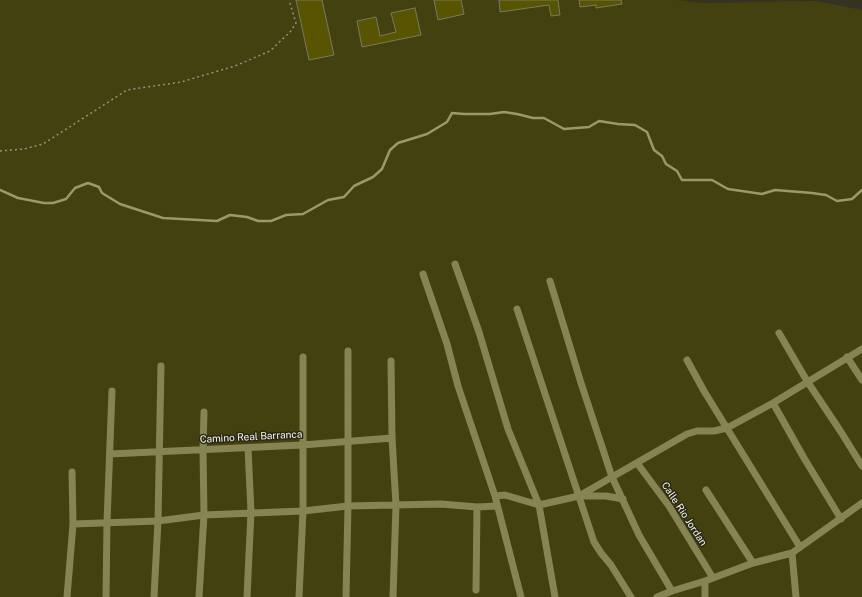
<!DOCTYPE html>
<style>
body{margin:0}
canvas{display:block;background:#343321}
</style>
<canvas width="862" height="597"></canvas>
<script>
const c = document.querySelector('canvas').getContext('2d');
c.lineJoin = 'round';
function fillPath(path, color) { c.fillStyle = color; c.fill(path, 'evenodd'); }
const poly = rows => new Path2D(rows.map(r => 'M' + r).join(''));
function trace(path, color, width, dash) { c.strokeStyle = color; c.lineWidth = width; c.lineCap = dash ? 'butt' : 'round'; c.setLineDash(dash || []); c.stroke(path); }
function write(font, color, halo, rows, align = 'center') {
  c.font = font + ' "Public Sans",sans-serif'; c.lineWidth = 3; c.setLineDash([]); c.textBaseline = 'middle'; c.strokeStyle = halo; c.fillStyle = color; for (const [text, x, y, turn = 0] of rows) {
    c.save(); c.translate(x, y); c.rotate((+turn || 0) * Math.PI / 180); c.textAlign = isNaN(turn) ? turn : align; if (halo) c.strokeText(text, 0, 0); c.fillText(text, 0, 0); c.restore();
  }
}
const green = poly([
 [0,0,677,0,703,3,816,1,862,10,862,597,0,597]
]);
const stream = poly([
 [0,190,18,198,44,203,53,203,66,199,75,188,88,183,99,187,102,193,120,204,163,218,217,221,230,215,247,217,258,221,271,221,286,215,303,214,328,200,344,197,354,186,373,177,382,169,390,150,398,143,427,134,447,122,452,113,464,114,490,114,504,112,517,114,533,118,544,118,564,129,589,127,599,121,618,124,635,125,647,132,654,150,662,156,666,164,677,171,682,180,712,180,728,189,762,194,775,190,812,193,826,195,837,201,852,199,862,190]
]);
const building = poly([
 [296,0,322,0,334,55,309,60,296,0],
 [434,0,461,0,464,14,438,20,434,0],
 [499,0,558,0,560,15,551,16,549,5,500,12,499,0],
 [579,0,621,0,622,4,596,8,596,5,580,7,579,0],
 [415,8,421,35,362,47,357,21,376,17,380,36,396,32,391,13,415,8]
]);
const path = poly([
 [0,151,24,149,43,144,127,90,181,82,235,66,270,51,290,32,296,23,289,0]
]);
const street = poly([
 [455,264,479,332,508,429,539,505,555,597],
 [423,274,447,344,458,386,495,496,521,597],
 [550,281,581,383,612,477,639,535,672,591],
 [517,309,594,542,601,553,611,565,631,597],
 [779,333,807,381,841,432,862,466],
 [847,357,862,380],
 [687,360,704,391,800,547],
 [391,361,392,438,396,505,393,597],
 [773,403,804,458,841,519],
 [110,454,302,445,392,438],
 [637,463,669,506,713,578],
 [706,490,753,563],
 [495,496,505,495,539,505,579,496,687,434,697,431,714,431,727,428,773,403,862,349],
 [579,496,606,496,623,499],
 [73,524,158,521,204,515,303,511,348,506,441,504,477,507,497,506],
 [792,553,796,597],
 [476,590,477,507],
 [67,597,73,524,72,472],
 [106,597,107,522,112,391],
 [154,597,158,521,161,366],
 [199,597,204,515,203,450,204,412],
 [247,597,251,512,248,448],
 [299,597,303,511,303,357],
 [346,597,348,506,348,351],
 [657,597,672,591,705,581,753,563,792,553,862,503],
 [705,597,705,581]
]);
const streetNames = [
 ["Camino Real Barranca",251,437,-3],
 ["Calle Rio Jordan",684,514,57]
];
fillPath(green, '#444110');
trace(stream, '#9b9964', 2.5);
fillPath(building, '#585401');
trace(building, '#7a7965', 1);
trace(path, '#929182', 1.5, [2, 3]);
trace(street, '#868453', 7);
write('10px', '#f5f5ea', '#2a2917', streetNames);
</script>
